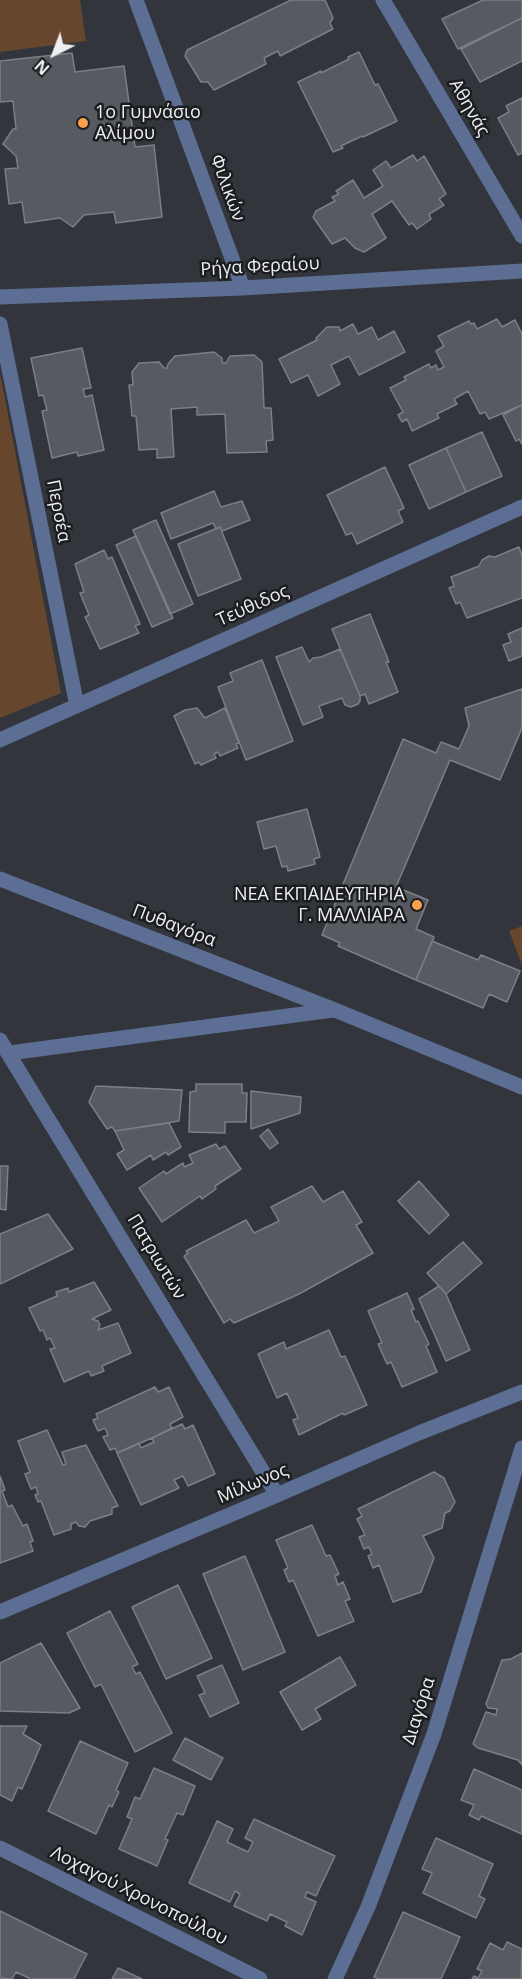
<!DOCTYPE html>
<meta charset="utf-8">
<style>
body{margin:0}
#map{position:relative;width:522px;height:1979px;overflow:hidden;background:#32353b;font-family:"Open Sans",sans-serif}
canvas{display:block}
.north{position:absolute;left:24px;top:24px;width:60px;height:60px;-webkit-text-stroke:4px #1b1d1f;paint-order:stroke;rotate:222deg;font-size:16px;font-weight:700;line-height:24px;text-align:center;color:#edeff3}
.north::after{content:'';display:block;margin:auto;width:21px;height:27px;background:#edeff3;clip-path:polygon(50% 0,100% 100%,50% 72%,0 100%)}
</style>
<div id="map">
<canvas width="522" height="1979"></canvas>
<div class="north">N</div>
</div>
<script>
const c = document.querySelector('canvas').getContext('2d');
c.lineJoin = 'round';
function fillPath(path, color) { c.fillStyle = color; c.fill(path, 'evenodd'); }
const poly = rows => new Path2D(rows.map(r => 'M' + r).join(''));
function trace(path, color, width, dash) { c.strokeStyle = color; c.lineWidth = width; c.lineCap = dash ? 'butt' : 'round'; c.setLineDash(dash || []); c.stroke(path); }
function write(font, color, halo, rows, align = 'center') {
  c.font = font + ' "Open Sans",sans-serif'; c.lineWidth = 5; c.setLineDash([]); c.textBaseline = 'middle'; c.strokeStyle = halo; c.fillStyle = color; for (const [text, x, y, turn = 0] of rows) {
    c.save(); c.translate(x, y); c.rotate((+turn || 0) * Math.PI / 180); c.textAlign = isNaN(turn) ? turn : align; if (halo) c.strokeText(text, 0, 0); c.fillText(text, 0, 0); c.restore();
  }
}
const green = poly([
 [0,0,80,0,86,41,0,52],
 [0,372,61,693,0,718],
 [522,926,522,965,509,931]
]);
const building = poly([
 [291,0,325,0,333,18,330,23,333,29,280,56,278,51,264,58,266,64,214,90,208,82,201,82,185,56,187,50,291,0],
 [483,0,522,0,522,18,458,49,442,19,483,0],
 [522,18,522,61,480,82,461,49,522,18],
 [359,52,375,85,378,84,397,121,363,137,362,136,341,146,343,148,333,152,298,82,321,71,321,73,349,59,348,57,359,52],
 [72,53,75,72,124,66,135,147,154,145,162,217,116,223,114,212,84,215,73,227,60,218,25,223,22,202,9,204,5,169,18,168,16,156,3,144,13,129,16,129,13,101,0,102,0,61,72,53],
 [522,98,522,153,518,155,498,118,509,112,506,106,522,98],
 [413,155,417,161,424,156,446,194,439,199,444,205,429,214,431,219,417,229,412,223,409,225,392,201,372,214,386,238,364,252,355,248,345,238,332,244,313,217,316,211,335,201,332,197,339,194,336,191,353,180,364,198,383,186,373,170,386,161,391,168,413,155],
 [497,319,502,327,515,320,522,334,522,405,489,419,485,412,480,414,468,391,454,399,457,404,437,414,439,418,412,431,407,419,402,422,398,415,403,412,390,388,406,380,404,377,429,364,431,368,436,365,438,370,444,367,436,351,444,346,438,336,469,321,471,324,474,323,477,329,497,319],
 [353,324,358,334,372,327,378,340,394,331,405,352,359,375,349,356,331,365,340,384,318,396,308,375,291,383,279,359,317,340,316,338,327,327,339,327,340,331,353,324],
 [82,348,91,388,83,389,85,397,92,395,104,450,78,456,77,452,52,458,42,411,47,410,43,395,39,396,31,358,82,348],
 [214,352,222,358,222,363,226,363,230,356,254,355,262,362,264,408,271,408,273,440,266,441,267,452,227,453,225,414,197,415,197,407,171,409,174,457,157,458,157,449,139,450,136,416,132,416,129,385,133,385,132,372,139,363,159,362,164,368,167,368,168,364,175,356,214,352],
 [522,405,522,444,519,439,516,441,503,415,522,405],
 [482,432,502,476,466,492,446,448,482,432],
 [446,448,466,492,429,509,409,465,446,448],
 [385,467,404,508,398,511,403,522,357,544,352,533,346,535,327,495,385,467],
 [214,491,221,507,242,501,250,520,222,531,220,527,216,529,213,523,171,539,161,513,214,491],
 [156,520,193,604,170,614,133,530,156,520],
 [220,527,241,579,198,596,178,544,220,527],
 [136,536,173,618,152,627,116,545,136,536],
 [519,547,522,556,522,598,467,618,460,602,456,604,449,588,454,586,451,577,479,566,482,560,489,556,495,557,519,547],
 [104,550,108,559,112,557,140,624,135,626,139,633,100,649,85,617,89,615,80,593,84,592,75,564,104,550],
 [370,614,389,662,386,662,398,692,369,704,365,694,360,696,332,629,370,614],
 [522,628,522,656,509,661,503,645,511,642,508,634,522,628],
 [302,647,309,662,313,658,321,657,340,649,360,696,360,701,358,704,351,707,345,705,342,698,319,706,323,717,303,725,276,657,302,647],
 [262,660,293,741,246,760,218,687,233,681,230,673,262,660],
 [522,689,522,728,500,780,450,760,396,887,428,900,416,929,434,937,416,980,338,946,340,943,322,935,403,739,436,753,441,742,459,749,469,726,465,708,522,689],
 [197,708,205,718,225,708,239,743,236,744,238,748,220,756,218,752,214,754,216,758,201,765,199,762,195,764,174,716,185,710,197,708],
 [307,809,320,857,314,859,315,864,288,871,287,866,282,867,276,846,264,849,257,822,307,809],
 [432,941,478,960,481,955,520,971,507,1002,489,994,483,1008,416,980,432,941],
 [196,1084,242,1084,242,1093,247,1093,246,1122,225,1122,225,1133,189,1132,190,1092,196,1091,196,1084],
 [96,1086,182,1090,179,1121,115,1131,112,1127,107,1129,89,1102,96,1086],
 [251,1091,301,1097,300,1113,251,1129,251,1091],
 [169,1123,181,1147,168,1155,166,1152,153,1160,151,1155,127,1170,117,1154,124,1150,115,1131,169,1123],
 [268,1129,278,1143,270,1149,260,1136,268,1129],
 [216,1144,219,1149,225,1146,241,1169,215,1186,216,1189,202,1199,200,1196,162,1222,139,1188,164,1171,166,1174,183,1163,184,1167,193,1163,189,1155,216,1144],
 [0,1166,8,1166,6,1210,0,1209,0,1166],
 [419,1181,449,1215,429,1234,398,1201,419,1181],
 [312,1186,323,1202,343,1191,362,1222,356,1225,373,1253,299,1294,234,1323,230,1319,224,1323,184,1256,188,1253,186,1251,246,1220,254,1233,279,1221,271,1207,312,1186],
 [48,1214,73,1249,0,1284,0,1234,48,1214],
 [463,1242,482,1263,446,1294,427,1273,463,1242],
 [94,1282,111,1310,92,1319,98,1321,100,1325,98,1330,118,1323,131,1353,102,1366,104,1371,91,1376,89,1371,64,1382,50,1349,55,1348,50,1338,47,1340,43,1330,40,1331,29,1308,57,1296,56,1292,68,1288,69,1292,94,1282],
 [439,1286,446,1294,470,1350,446,1361,419,1299,439,1286],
 [407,1293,414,1309,411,1310,416,1322,418,1321,429,1344,426,1346,437,1372,402,1387,391,1362,387,1364,378,1344,382,1343,368,1311,407,1293],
 [329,1330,341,1357,345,1356,367,1405,344,1415,343,1413,299,1435,293,1420,298,1418,287,1393,277,1398,258,1354,284,1342,286,1349,329,1330],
 [155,1387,158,1392,169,1387,183,1417,170,1424,172,1428,152,1438,117,1453,115,1448,110,1450,103,1437,108,1435,105,1428,98,1431,93,1420,98,1418,96,1414,155,1387],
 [182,1424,185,1429,193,1425,215,1474,188,1486,183,1476,174,1480,179,1488,141,1505,117,1453,139,1443,141,1448,154,1442,152,1438,182,1424],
 [47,1430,63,1465,66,1464,62,1452,86,1445,118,1506,112,1508,112,1514,90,1521,85,1527,79,1526,76,1522,71,1524,71,1529,54,1535,41,1501,38,1502,35,1495,38,1494,36,1487,31,1489,25,1474,30,1472,18,1441,47,1430],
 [434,1472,444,1478,455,1502,450,1511,445,1513,442,1528,423,1536,434,1558,421,1592,393,1602,379,1565,373,1568,368,1556,372,1554,369,1547,364,1549,359,1537,365,1535,357,1519,362,1516,358,1509,434,1472],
 [0,1476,5,1490,2,1491,8,1507,12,1505,23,1526,27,1524,33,1541,30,1542,33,1551,0,1563,0,1476],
 [312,1525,326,1556,330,1555,339,1574,335,1576,338,1585,343,1582,350,1599,345,1601,354,1621,318,1636,293,1580,289,1582,284,1570,288,1568,276,1540,312,1525],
 [245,1556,285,1652,243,1670,203,1574,245,1556],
 [178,1585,212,1658,166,1679,132,1607,178,1585],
 [110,1611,138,1664,132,1667,136,1674,140,1672,172,1733,135,1752,101,1684,95,1687,67,1633,110,1611],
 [41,1643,80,1708,69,1713,0,1711,0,1663,41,1643],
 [522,1653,522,1765,518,1760,478,1748,473,1744,486,1712,496,1715,497,1709,488,1708,486,1704,502,1660,511,1659,522,1653],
 [340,1657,356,1685,315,1709,321,1719,302,1730,280,1692,340,1657],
 [222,1665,239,1703,210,1717,199,1695,205,1693,197,1676,222,1665],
 [0,1726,27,1726,23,1734,41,1745,22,1789,18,1787,12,1801,0,1795,0,1726],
 [185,1738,223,1758,211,1780,173,1760,185,1738],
 [80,1741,128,1763,116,1790,119,1792,112,1807,109,1805,96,1834,48,1811,80,1741],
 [154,1768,195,1786,183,1815,177,1813,165,1839,168,1840,157,1866,119,1849,132,1819,127,1817,135,1797,140,1799,154,1768],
 [474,1769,522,1790,522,1834,481,1816,479,1820,469,1815,474,1805,461,1800,474,1769],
 [254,1819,335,1856,316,1896,307,1892,305,1897,316,1902,302,1935,285,1926,287,1922,270,1914,267,1921,234,1906,240,1894,235,1891,230,1902,189,1883,217,1821,233,1829,227,1842,248,1852,253,1842,245,1838,254,1819],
 [436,1838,493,1864,479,1896,485,1899,476,1918,423,1893,432,1873,422,1869,436,1838],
 [0,1911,87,1954,74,1979,31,1979,16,1972,12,1979,0,1978,0,1911],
 [403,1912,460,1937,441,1979,379,1979,374,1977,403,1912],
 [507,1942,522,1949,521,1979,472,1979,474,1976,478,1978,482,1971,477,1969,490,1943,503,1950,507,1942],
 [118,1968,142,1979,112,1979,118,1968]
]);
const minor = poly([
 [136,0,243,288],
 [383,0,522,236],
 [0,297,243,288,522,271],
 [0,324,77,706],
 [0,740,522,507],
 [0,879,335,1010,522,1087],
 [0,1040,277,1495],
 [9,1053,333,1010],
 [0,1612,277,1495,419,1433,522,1392],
 [0,1848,260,1979],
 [335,1979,368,1907,434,1734,522,1448]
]);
const markers = [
 [83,123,6,"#fa9f4e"],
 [417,905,6,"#fa9f4e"]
];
const streetNames = [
 ["Αθηνάς",469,108,60],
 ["Φιλικών",227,188,70],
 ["Ρήγα Φεραίου",260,267,-3],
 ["Περσέα",58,511,79],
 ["Τεύθιδος",253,606,-24],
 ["Πυθαγόρα",174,926,21],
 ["Πατριωτών",156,1257,59],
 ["Μίλωνος",253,1484,-23],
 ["Διαγόρα",419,1711,-72],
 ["Λοχαγού Χρονοπούλου",139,1896,27]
];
const poiNames = [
 ["1ο Γυμνάσιο",95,113],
 ["Αλίμου",95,134],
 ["ΝΕΑ ΕΚΠΑΙΔΕΥΤΗΡΙΑ",405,895,"right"],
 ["Γ. ΜΑΛΛΙΑΡΑ",405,916,"right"]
];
fillPath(green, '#66472d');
fillPath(building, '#575a60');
trace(building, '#7c7f85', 1.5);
trace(minor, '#5c6e94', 15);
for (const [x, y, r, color] of markers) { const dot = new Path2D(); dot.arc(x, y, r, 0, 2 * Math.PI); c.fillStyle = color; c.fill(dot); trace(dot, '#1b1d1f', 2); }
write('18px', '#edeff3', '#1b1d1f', streetNames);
write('18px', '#edeff3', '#1b1d1f', poiNames, 'left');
</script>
